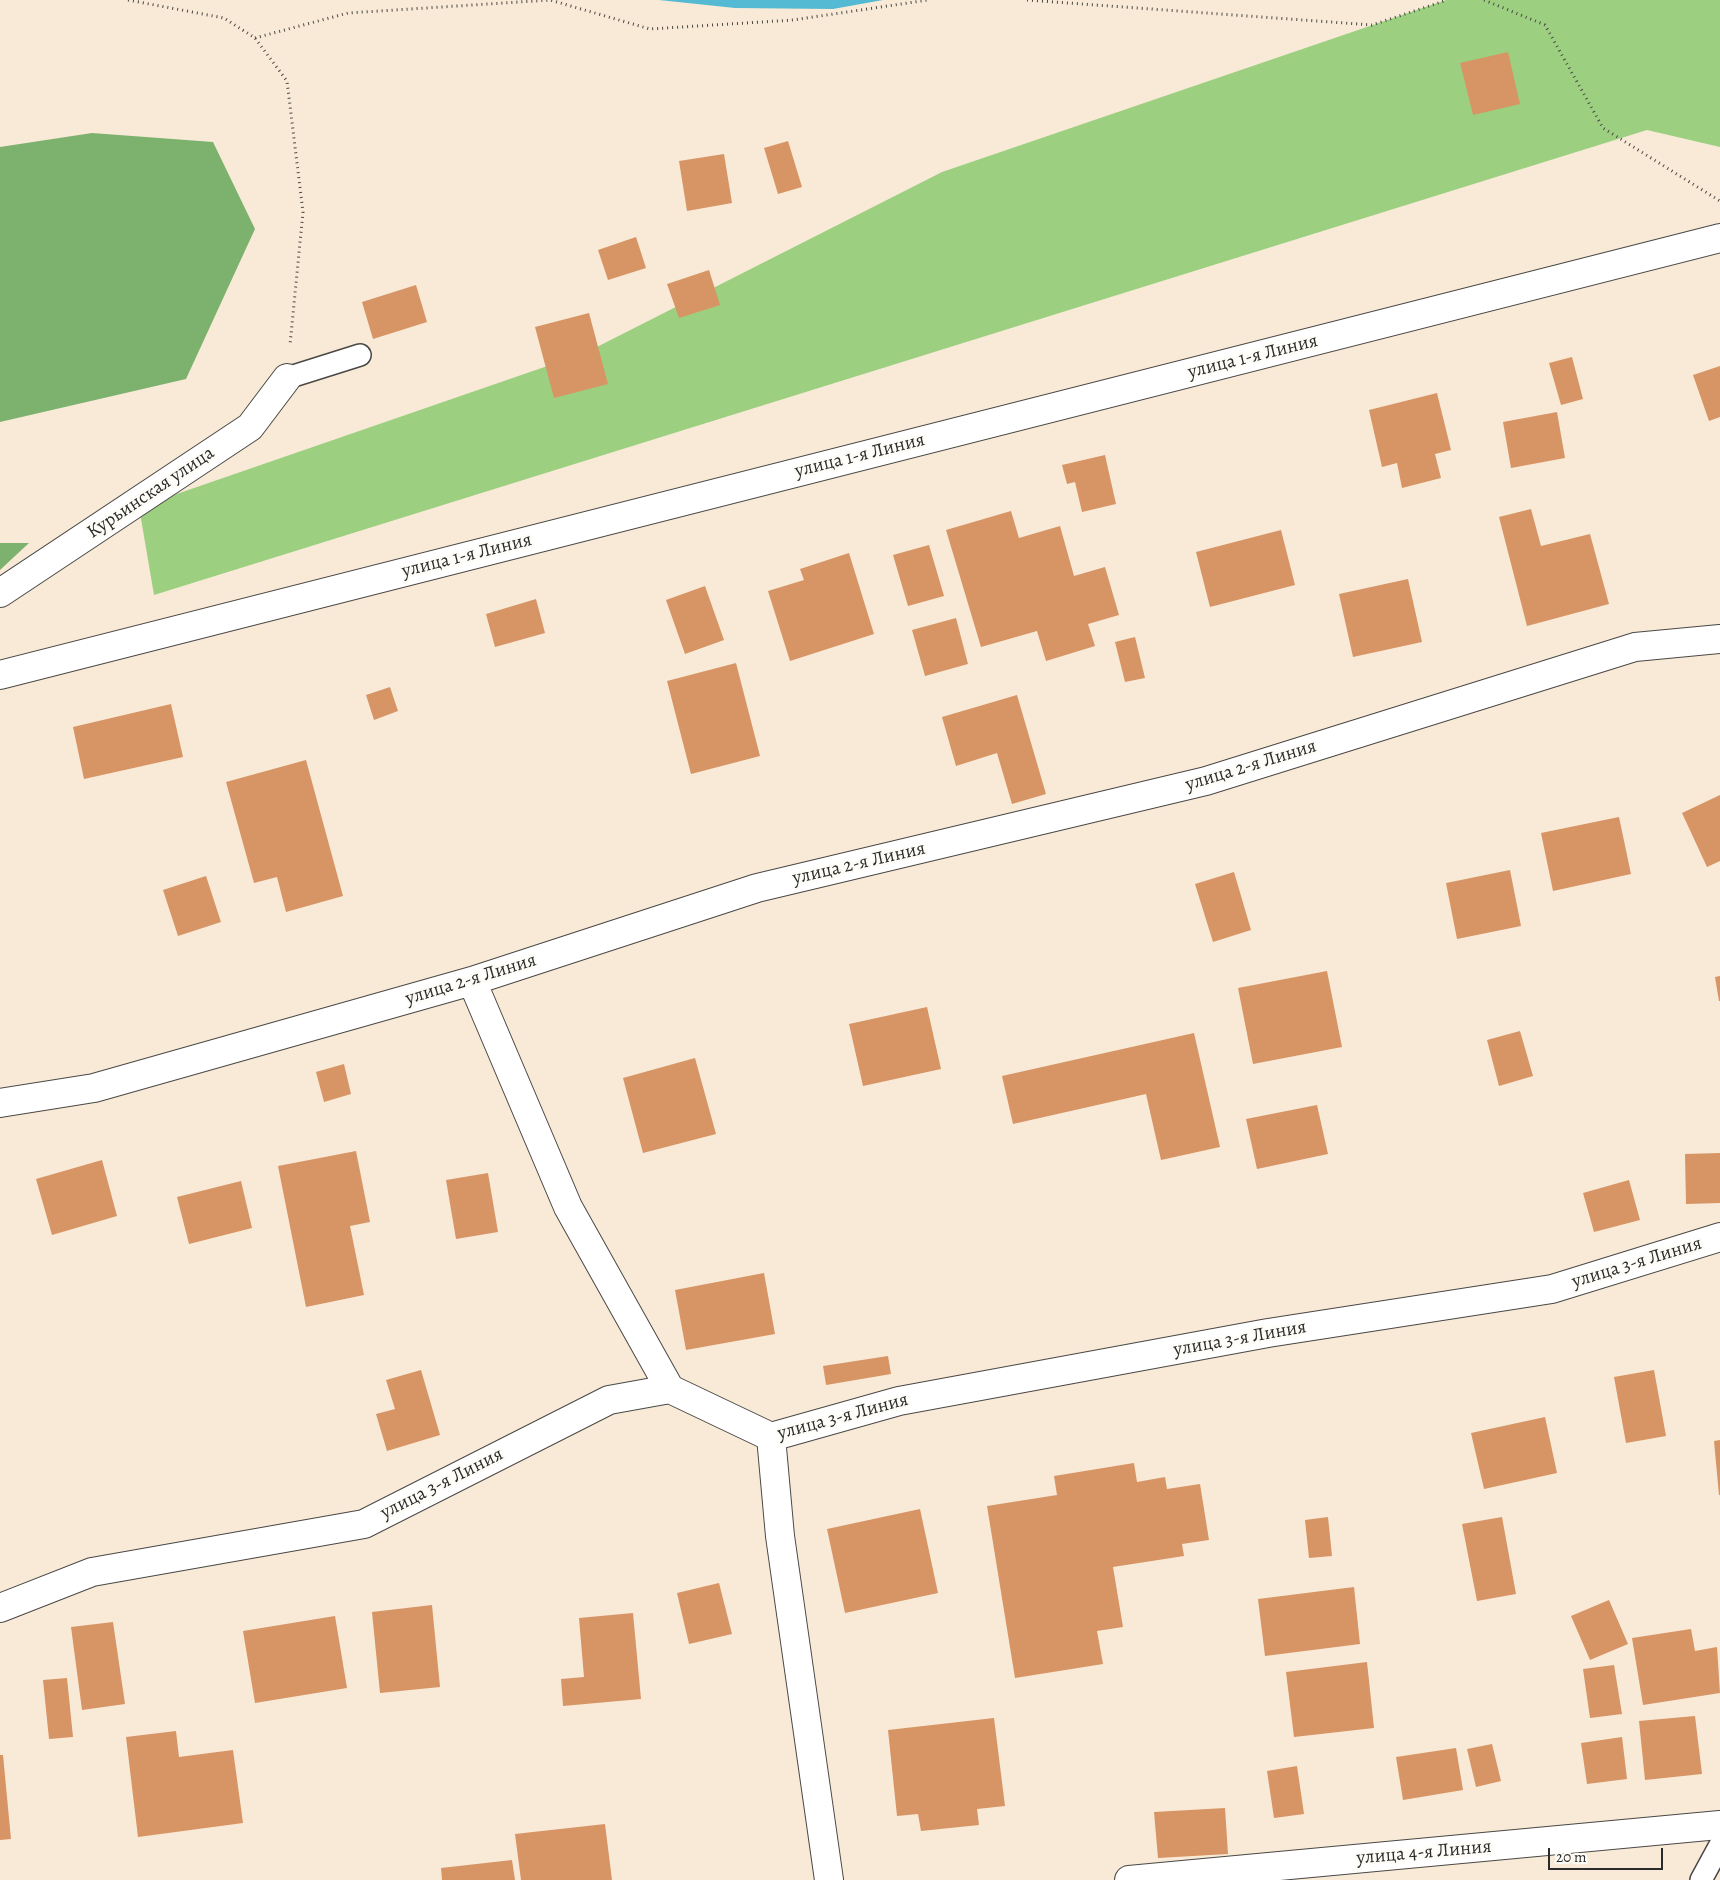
<!DOCTYPE html>
<meta charset="utf-8">
<style>
body{margin:0}
#map{position:relative;width:1720px;height:1880px;overflow:hidden;background:#f8ead7;font-family:Alegreya,serif}
canvas{display:block}
.scale{position:absolute;left:1548px;top:1848px;width:115px;height:22px;box-sizing:border-box;border:2px solid #2b2b2b;border-top:0;padding-left:6px;font-size:15px;line-height:18px;white-space:nowrap;color:#2b2b2b;-webkit-text-stroke:4px #fdfcf7;paint-order:stroke}
</style>
<div id="map">
<canvas width="1720" height="1880"></canvas>
<div class="scale">20 m</div>
</div>
<script>
const c = document.querySelector('canvas').getContext('2d');
c.lineJoin = 'round';
function fillPath(path, color) { c.fillStyle = color; c.fill(path, 'evenodd'); }
const poly = rows => new Path2D(rows.map(r => 'M' + r).join(''));
function trace(path, color, width, dash) { c.strokeStyle = color; c.lineWidth = width; c.lineCap = dash ? 'butt' : 'round'; c.setLineDash(dash || []); c.stroke(path); }
function write(font, color, halo, rows, align = 'center') {
  c.font = font + ' Alegreya,serif'; c.lineWidth = 5; c.setLineDash([]); c.textBaseline = 'middle'; c.strokeStyle = halo; c.fillStyle = color; for (const [text, x, y, turn = 0] of rows) {
    c.save(); c.translate(x, y); c.rotate((+turn || 0) * Math.PI / 180); c.textAlign = isNaN(turn) ? turn : align; if (halo) c.strokeText(text, 0, 0); c.fillText(text, 0, 0); c.restore();
  }
}
const green = poly([
 [1446,0,1720,0,1720,147,1647,130,154,595,139,507,585,353,942,172]
]);
const forest = poly([
 [92,133,213,142,255,229,186,379,0,422,0,147],
 [0,543,29,543,0,570]
]);
const water = poly([
 [659,0,883,0,833,9,735,8]
]);
const building = poly([
 [1508,52,1520,104,1473,115,1460,63],
 [788,141,802,187,778,194,764,148],
 [724,154,732,203,687,211,679,161],
 [636,237,646,268,608,280,598,250],
 [709,270,720,305,679,318,667,284],
 [416,285,427,322,373,339,362,302],
 [589,313,608,384,554,398,535,327],
 [1572,357,1583,399,1561,405,1549,363],
 [1720,366,1720,417,1709,421,1693,375],
 [1437,393,1451,450,1435,454,1441,478,1402,488,1397,463,1382,467,1369,410],
 [1557,412,1565,458,1511,468,1503,422],
 [1105,455,1116,504,1082,512,1075,482,1067,484,1062,465],
 [1531,509,1541,546,1590,534,1609,604,1527,626,1499,517],
 [1011,511,1019,538,1060,526,1074,576,1105,567,1119,615,1088,624,1095,646,1046,661,1037,631,981,647,946,530],
 [1281,530,1295,585,1210,607,1196,552],
 [929,545,944,596,908,606,893,555],
 [849,553,874,634,790,661,768,591,804,580,800,569],
 [1408,579,1422,642,1353,657,1339,594],
 [705,586,724,640,685,654,666,600],
 [536,599,545,633,495,647,486,614],
 [956,618,968,664,925,676,912,630],
 [1135,637,1145,678,1125,682,1115,642],
 [736,663,760,756,691,774,667,681],
 [390,687,398,711,374,720,366,695],
 [1017,695,1046,794,1012,804,997,753,956,766,942,717],
 [171,704,183,757,84,779,73,727],
 [306,760,343,896,286,912,277,877,254,883,226,782],
 [1720,795,1720,861,1707,867,1682,813],
 [1619,817,1631,874,1553,891,1541,833],
 [1510,870,1521,926,1457,939,1446,883],
 [1234,872,1251,930,1213,942,1195,884],
 [206,876,221,922,178,936,163,890],
 [1327,971,1342,1047,1253,1064,1238,988],
 [1720,976,1720,1001,1719,1001,1715,977],
 [927,1007,941,1069,863,1086,849,1024],
 [1520,1031,1533,1076,1499,1086,1487,1040],
 [1194,1033,1220,1147,1161,1160,1146,1094,1013,1124,1002,1076],
 [695,1058,716,1134,643,1153,623,1078],
 [344,1064,351,1094,324,1102,316,1072],
 [1317,1105,1328,1154,1257,1169,1246,1119],
 [356,1151,370,1222,350,1226,364,1295,306,1307,278,1166],
 [1720,1153,1720,1203,1686,1204,1685,1154],
 [102,1160,117,1216,52,1235,36,1179],
 [488,1173,498,1232,456,1239,446,1180],
 [1629,1180,1640,1220,1594,1232,1583,1193],
 [241,1181,252,1228,189,1244,177,1197],
 [764,1273,775,1334,686,1350,675,1290],
 [888,1356,891,1374,826,1385,823,1366],
 [421,1370,440,1435,387,1451,376,1414,395,1409,386,1380],
 [1654,1370,1666,1436,1626,1443,1614,1377],
 [1545,1417,1557,1473,1484,1489,1471,1433],
 [1720,1440,1720,1495,1719,1495,1714,1441],
 [1134,1463,1137,1482,1165,1477,1167,1489,1200,1484,1209,1540,1182,1544,1184,1556,1113,1567,1123,1627,1097,1631,1103,1664,1015,1678,987,1506,1057,1495,1054,1476],
 [920,1509,938,1593,845,1613,827,1529],
 [1328,1517,1332,1556,1309,1558,1305,1520],
 [1502,1517,1516,1594,1477,1601,1462,1524],
 [719,1583,732,1634,689,1644,677,1593],
 [1354,1587,1360,1644,1265,1656,1258,1599],
 [1609,1600,1628,1644,1590,1660,1571,1616],
 [432,1605,440,1687,380,1693,372,1612],
 [633,1613,641,1699,563,1706,561,1679,584,1677,579,1618],
 [335,1616,347,1688,255,1703,243,1631],
 [113,1622,125,1704,82,1710,71,1627],
 [1691,1629,1695,1651,1717,1647,1720,1693,1643,1705,1632,1638],
 [1367,1662,1374,1728,1294,1737,1286,1672],
 [1614,1665,1622,1714,1590,1718,1583,1669],
 [67,1678,73,1737,49,1739,43,1680],
 [1695,1716,1702,1774,1645,1780,1639,1721],
 [994,1718,1005,1806,977,1809,979,1825,921,1831,918,1814,897,1816,888,1730],
 [176,1731,179,1757,233,1750,243,1823,138,1837,126,1737],
 [1622,1737,1627,1779,1587,1784,1581,1743],
 [1492,1744,1501,1781,1476,1787,1467,1749],
 [1456,1748,1463,1790,1403,1800,1396,1757],
 [0,1755,3,1755,11,1839,0,1840],
 [1297,1766,1304,1814,1274,1818,1267,1771],
 [1225,1808,1228,1854,1158,1858,1154,1812],
 [605,1824,612,1880,521,1880,515,1834],
 [512,1860,515,1880,442,1880,441,1868]
]);
const path = poly([
 [128,0,224,18,255,38,287,81,303,212,290,345],
 [1027,0,1372,25,1447,0],
 [1484,0,1545,25,1603,128,1720,201],
 [255,38,348,13,550,0,650,29,793,20,928,0]
]);
const service = poly([
 [287,378,360,355],
 [1701,1880,1720,1845]
]);
const minor = poly([
 [0,593,250,427,287,378],
 [0,675,1720,238],
 [472,981,568,1207,670,1389],
 [0,1103,94,1088,472,981,757,888,1206,781,1635,647,1720,639],
 [771,1437,780,1536,829,1880],
 [0,1608,92,1572,364,1524,609,1400,670,1389,771,1437,899,1401,1268,1333,1552,1289,1720,1237],
 [1129,1880,1720,1825]
]);
const streetNames = [
 ["улица 1-я Линия",1253,357,-14],
 ["улица 1-я Линия",860,456,-14],
 ["Курьинская улица",151,493,-34],
 ["улица 1-я Линия",467,556,-14],
 ["улица 2-я Линия",1251,766,-17],
 ["улица 2-я Линия",859,864,-13],
 ["улица 2-я Линия",471,980,-17],
 ["улица 3-я Линия",1637,1263,-17],
 ["улица 3-я Линия",1240,1339,-10],
 ["улица 3-я Линия",843,1417,-15],
 ["улица 3-я Линия",442,1484,-27],
 ["улица 4-я Линия",1424,1853,-5]
];
fillPath(green, '#9cd080');
fillPath(forest, '#7db26e');
fillPath(water, '#54b9d3');
fillPath(building, '#d79465');
trace(service, '#4a4845', 24);
trace(minor, '#4a4845', 30);
trace(path, '#4a4845', 3, [1, 4]);
trace(service, '#fff', 21);
trace(minor, '#fff', 28);
write('19px', '#2b2b2b', '#fdfcf7', streetNames);
</script>
